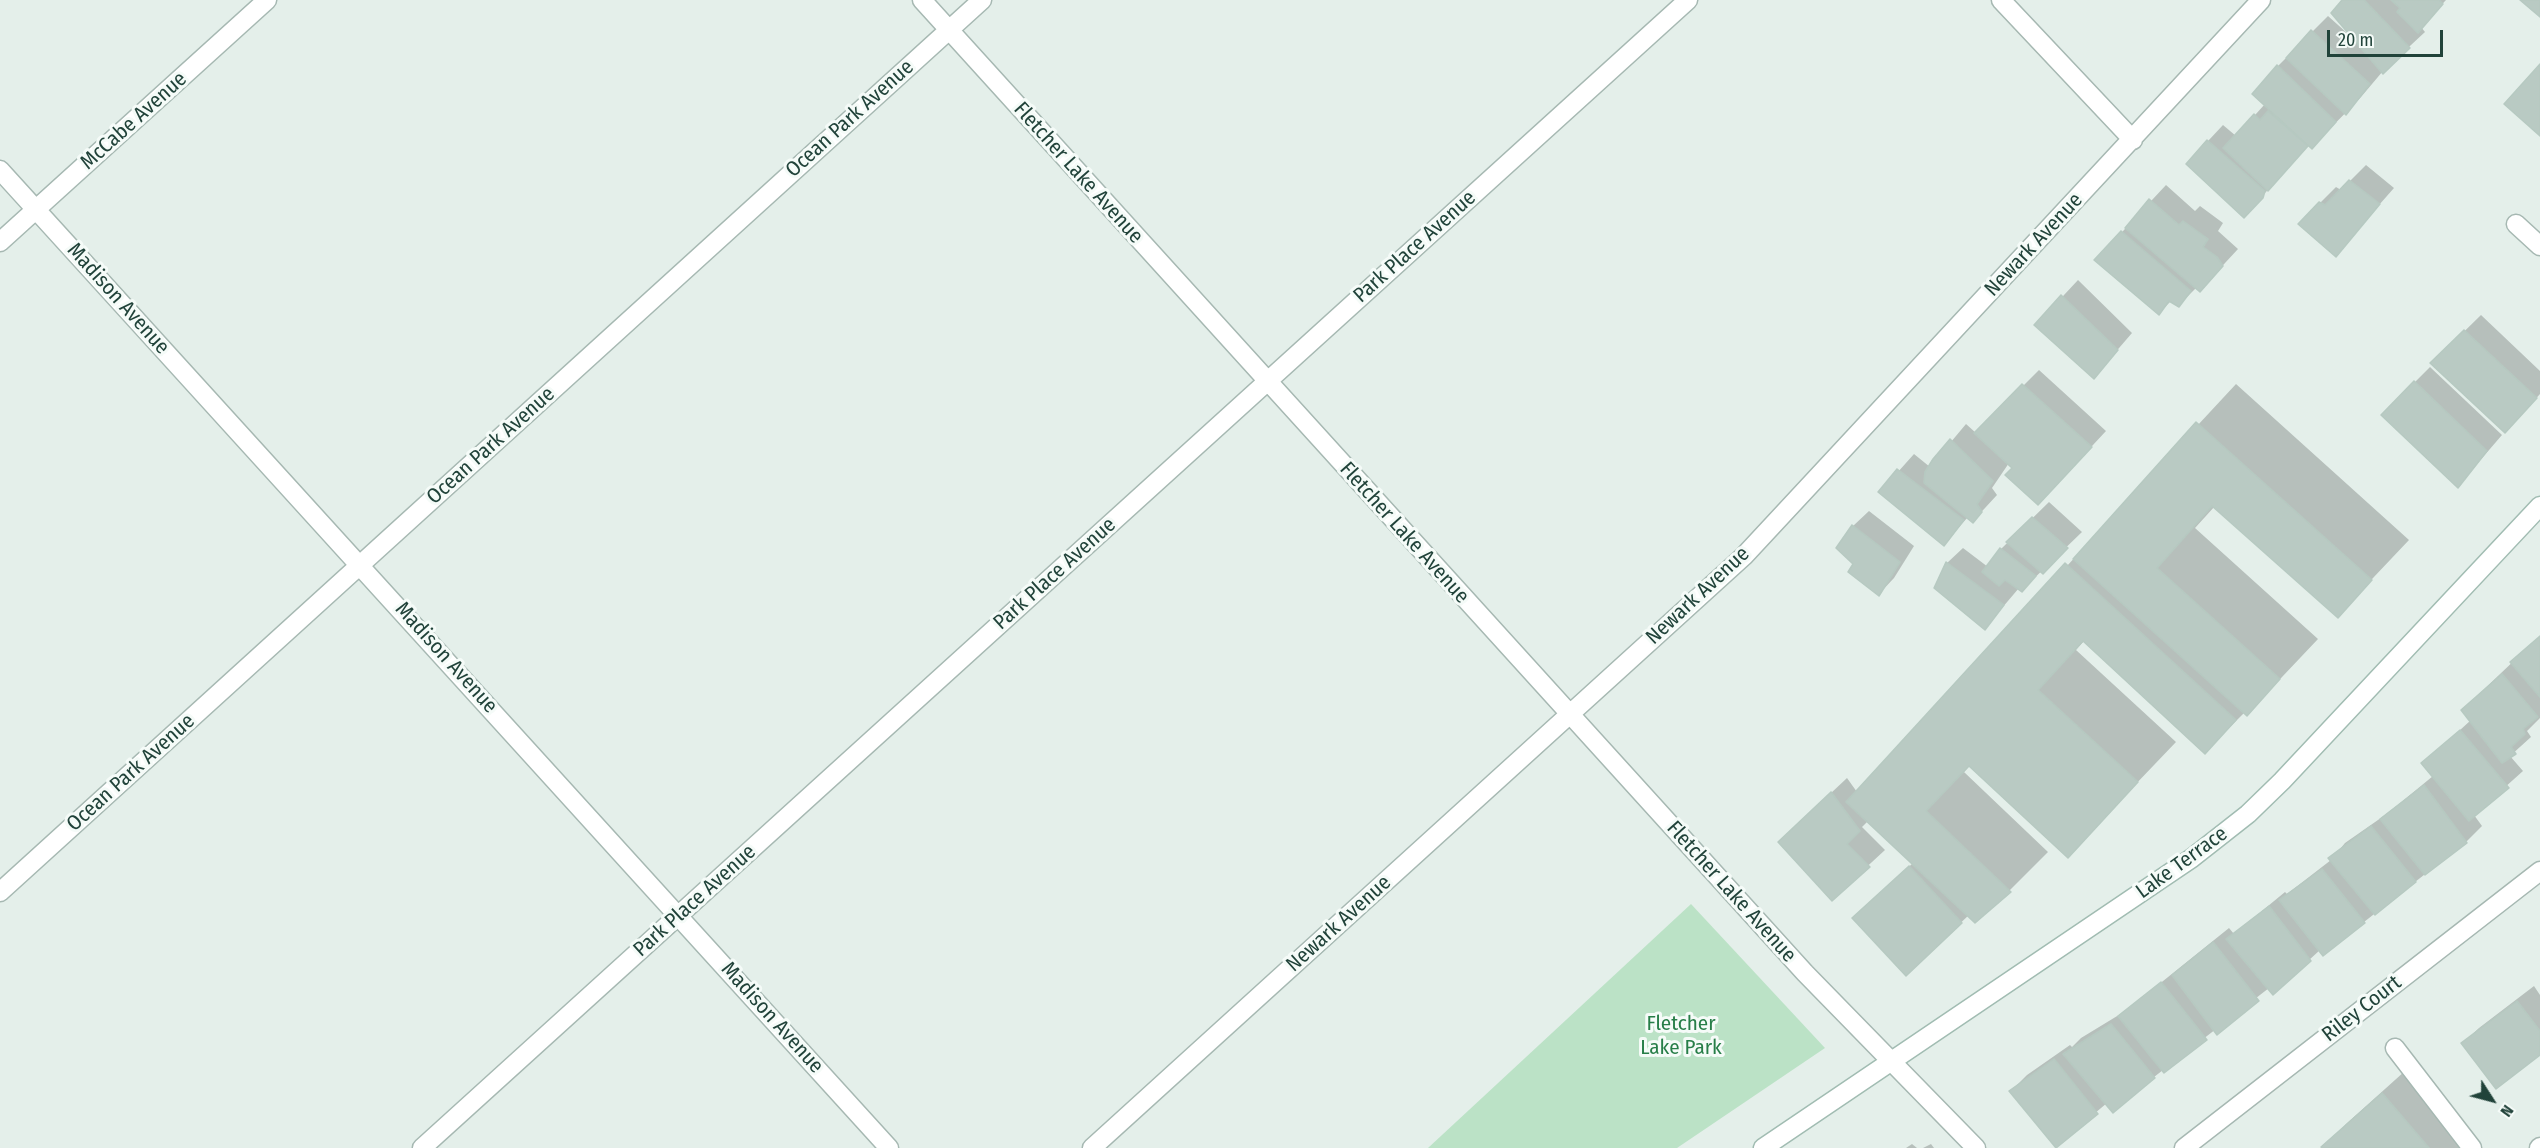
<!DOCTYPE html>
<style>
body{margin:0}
#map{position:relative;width:2540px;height:1148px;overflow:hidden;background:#e4efea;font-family:"Fira Sans Condensed",sans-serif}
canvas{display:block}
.north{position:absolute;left:2462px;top:1070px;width:60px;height:60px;-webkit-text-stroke:4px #f5fbf8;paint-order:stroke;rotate:126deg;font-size:16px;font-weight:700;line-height:24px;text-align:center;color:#21433a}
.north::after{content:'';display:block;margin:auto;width:21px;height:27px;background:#21433a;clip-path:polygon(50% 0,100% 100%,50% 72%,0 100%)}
.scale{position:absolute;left:2327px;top:30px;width:116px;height:27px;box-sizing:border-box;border:3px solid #21433a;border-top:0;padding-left:8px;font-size:18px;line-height:21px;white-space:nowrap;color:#21433a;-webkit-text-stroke:4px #f5fbf8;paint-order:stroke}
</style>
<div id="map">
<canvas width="2540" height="1148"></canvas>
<div class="north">N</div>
<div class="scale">20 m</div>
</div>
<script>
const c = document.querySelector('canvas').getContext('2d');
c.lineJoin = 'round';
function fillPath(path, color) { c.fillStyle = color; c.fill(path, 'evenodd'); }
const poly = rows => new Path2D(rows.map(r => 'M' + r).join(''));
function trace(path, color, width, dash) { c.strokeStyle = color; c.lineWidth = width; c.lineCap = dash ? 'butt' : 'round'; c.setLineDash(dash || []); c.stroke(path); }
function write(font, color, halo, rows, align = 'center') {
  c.font = font + ' "Fira Sans Condensed",sans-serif'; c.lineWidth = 6; c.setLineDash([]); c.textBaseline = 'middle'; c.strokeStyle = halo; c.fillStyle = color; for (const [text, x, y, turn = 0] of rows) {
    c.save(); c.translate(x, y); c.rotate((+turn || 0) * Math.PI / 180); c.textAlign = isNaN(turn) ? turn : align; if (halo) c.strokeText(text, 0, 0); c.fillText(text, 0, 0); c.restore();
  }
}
const green = poly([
 [1691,904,1825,1048,1677,1148,1428,1148]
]);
const shadow = poly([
 [2344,0,2446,0,2421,27,2425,32,2383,71,2361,97,2312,147,2309,145,2244,216,2208,141,2223,125,2236,136,2265,104,2278,66,2328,16,2347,33,2349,32],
 [2366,165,2394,188,2335,255,2320,203,2336,187,2341,190],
 [2166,185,2195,211,2200,206,2223,223,2218,231,2238,249,2200,290,2197,287,2179,305,2172,300,2159,313,2096,260],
 [2078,280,2132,333,2094,377,2036,325],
 [2481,315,2540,371,2540,394,2520,416,2432,363],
 [2430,367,2502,435,2458,486,2415,382],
 [2039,370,2106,431,2053,488,2009,463,1992,488,1997,495,1973,521,1968,517,1944,544,1880,492,1914,454,1930,467,1966,424,1976,433],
 [2236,384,2409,540,2337,616,2215,506,2195,528,2318,639,2247,714,2245,712,2205,752,2084,641,2076,650,2176,742,2068,855,1970,765,1964,772,2048,852,2009,891,1969,915,1906,974,1870,903,1913,863,1868,821,1862,827,1885,850,1833,898,1796,826,1847,778,1857,792],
 [2049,502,2082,532,2022,590,2019,588,1985,628,1947,563,1963,548,1988,567,2001,549],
 [1869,511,1914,546,1894,578,1879,594,1855,564,1853,526],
 [2540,636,2540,718,2527,731,2531,737,2510,756,2523,771,2474,815,2482,826,2466,842,2364,922,2320,950,2273,993,2269,988,2154,1077,2107,1103,2057,1145,2011,1091,2027,1075,2070,1045,2072,1047,2081,1038,2127,1010,2229,928,2234,934,2285,892,2287,894,2331,860,2345,843,2388,813,2433,776,2423,764,2471,720,2479,694],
 [2534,986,2540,995,2540,1053,2463,1043,2479,1028],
 [2405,1071,2468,1148,2324,1148,2346,1124],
 [1912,1144,1917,1148,1906,1148],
 [1931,1144,1934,1148,1923,1148]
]);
const building = poly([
 [2342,0,2364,0,2410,48,2383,74,2331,13,2342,0],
 [2391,0,2439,0,2443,4,2418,33,2397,12,2400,8,2391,0],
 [2520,0,2540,0,2540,17,2520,0],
 [2311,30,2370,84,2346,115,2286,58,2311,30],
 [2540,64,2540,136,2504,104,2540,64],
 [2277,65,2336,122,2312,149,2252,94,2277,65],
 [2268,111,2308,146,2268,191,2223,148,2254,114,2260,120,2268,111],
 [2207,140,2265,191,2263,198,2244,218,2186,164,2207,140],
 [2349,180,2380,204,2336,257,2298,224,2319,202,2325,205,2349,180],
 [2149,199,2179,225,2183,221,2208,239,2203,247,2217,257,2223,266,2200,292,2125,228,2149,199],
 [2121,231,2191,291,2179,307,2169,301,2159,315,2094,260,2121,231],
 [2061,295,2118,350,2094,379,2034,325,2061,295],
 [2464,330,2537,398,2505,433,2430,363,2464,330],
 [2414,381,2487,451,2458,488,2381,415,2414,381],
 [2022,384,2092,447,2038,505,2005,475,2012,468,1974,433,2022,384],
 [2196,422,2372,580,2338,618,2212,506,2157,568,2280,679,2247,716,2073,559,2196,422],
 [1950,439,1993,481,1977,504,1982,512,1973,523,1924,483,1925,472,1933,459,1950,439],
 [1897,469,1964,520,1944,546,1878,492,1897,469],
 [2032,517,2068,548,2043,574,2006,542,2032,517],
 [1852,525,1900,562,1879,596,1848,572,1853,564,1836,548,1852,525],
 [2000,548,2036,576,2022,592,2005,580,1999,586,1982,572,2000,548],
 [1946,562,2004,605,1985,630,1934,588,1946,562],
 [2065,563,2236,720,2205,754,2083,641,2038,690,2138,782,2068,858,1969,766,1926,811,2011,892,1975,923,1846,802,2065,563],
 [2540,636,2540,697,2510,662,2540,636],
 [2502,674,2538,717,2523,729,2525,734,2511,747,2516,754,2502,763,2461,710,2502,674],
 [2460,730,2509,788,2469,821,2421,763,2460,730],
 [2424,785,2467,843,2425,875,2380,819,2424,785],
 [1831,792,1860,831,1847,844,1870,867,1832,901,1778,842,1831,792],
 [2371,826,2416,882,2375,915,2328,858,2371,826],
 [1909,866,1962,923,1906,976,1852,918,1909,866],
 [2322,869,2365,923,2323,956,2279,900,2322,869],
 [2269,906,2311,961,2273,995,2226,939,2269,906],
 [2213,942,2259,1001,2217,1035,2172,975,2213,942],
 [2161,982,2207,1040,2164,1073,2118,1016,2161,982],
 [2517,1001,2540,1031,2540,1055,2496,1089,2461,1043,2517,1001],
 [2111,1024,2155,1078,2113,1113,2063,1054,2111,1024],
 [2054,1059,2098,1114,2056,1148,2009,1091,2054,1059],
 [2382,1093,2429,1148,2322,1148,2321,1147,2382,1093]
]);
const lane = poly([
 [2516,224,2540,246]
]);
const street = poly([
 [922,0,1805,973,1976,1148],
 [2001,0,2133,140],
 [0,170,889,1148],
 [0,242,267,0],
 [0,892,982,0],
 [2395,1048,2472,1148],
 [422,1148,1688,0],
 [1092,1148,1744,556,2261,0],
 [2184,1148,2540,871],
 [2539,1148,2540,1147]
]);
const secondary = poly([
 [1763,1148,2192,858,2248,814,2282,781,2540,506]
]);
const streetNames = [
 ["Ocean Park Avenue",850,119,-42],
 ["McCabe Avenue",134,121,-42],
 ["Fletcher Lake Avenue",1078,173,48],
 ["Newark Avenue",2034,245,-47],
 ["Park Place Avenue",1415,247,-42],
 ["Madison Avenue",118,299,48],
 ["Ocean Park Avenue",491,446,-42],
 ["Fletcher Lake Avenue",1404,533,48],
 ["Park Place Avenue",1055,574,-42],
 ["Newark Avenue",1698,596,-43],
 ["Madison Avenue",446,658,48],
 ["Ocean Park Avenue",131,773,-42],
 ["Lake Terrace",2182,863,-36],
 ["Fletcher Lake Avenue",1731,892,48],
 ["Park Place Avenue",695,901,-42],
 ["Newark Avenue",1339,924,-42],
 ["Riley Court",2362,1009,-38],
 ["Madison Avenue",772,1018,48]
];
const parkNames = [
 ["Fletcher",1681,1024],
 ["Lake Park",1681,1048]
];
fillPath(green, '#bbe2c6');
fillPath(shadow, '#0003');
fillPath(building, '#b9cac3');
trace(building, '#b6c9c1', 1.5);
trace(lane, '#a6b8b2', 21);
trace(street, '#a6b8b2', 21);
trace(secondary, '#a1bcb2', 21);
trace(lane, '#fff', 18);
trace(street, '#fff', 18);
trace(secondary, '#fff', 18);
write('21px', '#21433a', '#f5fbf8', streetNames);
write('21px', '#277e48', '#f5fbf8', parkNames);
</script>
